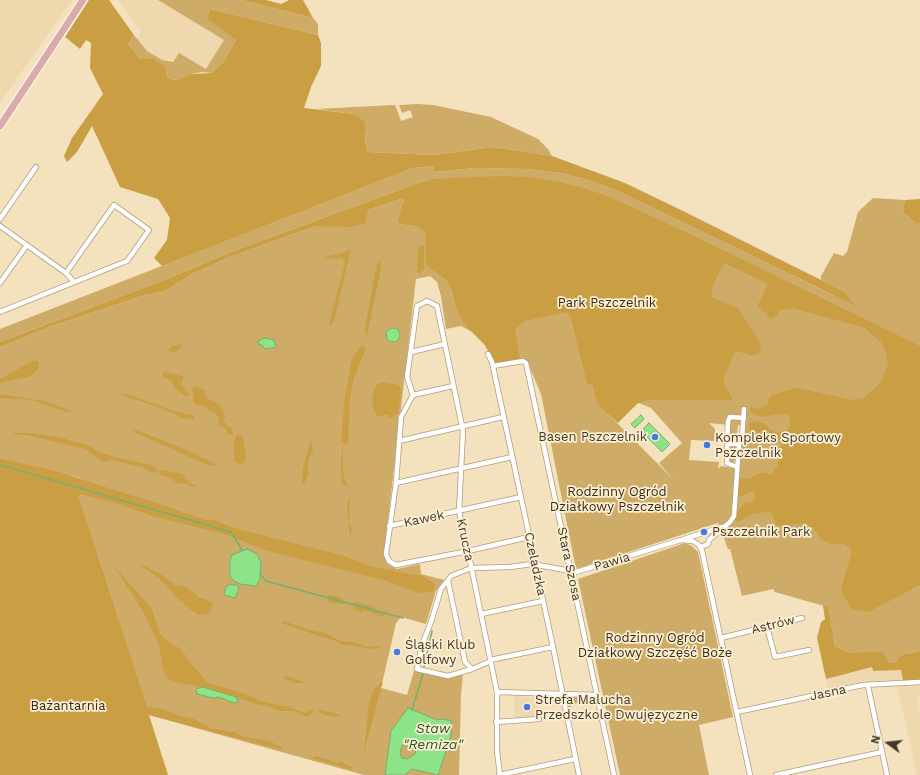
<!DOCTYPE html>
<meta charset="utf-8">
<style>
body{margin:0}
#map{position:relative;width:920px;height:775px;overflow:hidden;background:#f4e1bd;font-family:"Work Sans",sans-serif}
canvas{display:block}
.north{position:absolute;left:868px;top:723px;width:40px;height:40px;-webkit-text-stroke:3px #feefd2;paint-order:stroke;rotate:285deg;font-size:11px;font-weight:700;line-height:16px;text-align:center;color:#41392b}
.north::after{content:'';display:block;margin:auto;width:14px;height:18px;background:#41392b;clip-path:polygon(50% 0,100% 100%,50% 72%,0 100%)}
</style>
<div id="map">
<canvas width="920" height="775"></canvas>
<div class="north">N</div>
</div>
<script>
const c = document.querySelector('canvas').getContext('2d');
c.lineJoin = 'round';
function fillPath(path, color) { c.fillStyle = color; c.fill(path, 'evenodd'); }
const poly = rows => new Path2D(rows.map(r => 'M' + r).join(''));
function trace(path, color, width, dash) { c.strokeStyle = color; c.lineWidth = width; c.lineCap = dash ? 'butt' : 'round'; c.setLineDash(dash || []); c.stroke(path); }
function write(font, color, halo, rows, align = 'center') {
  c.font = font + ' "Work Sans",sans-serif'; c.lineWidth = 3.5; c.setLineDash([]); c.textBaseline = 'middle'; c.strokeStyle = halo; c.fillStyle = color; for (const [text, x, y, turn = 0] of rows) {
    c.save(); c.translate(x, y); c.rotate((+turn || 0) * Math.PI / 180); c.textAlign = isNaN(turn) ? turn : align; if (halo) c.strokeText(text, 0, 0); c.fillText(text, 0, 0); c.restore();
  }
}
const built = poly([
 [0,0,72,0,0,103],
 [118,0,158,0,224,40,207,69,179,53,173,62,162,60,147,51,137,39,141,31],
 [873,667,874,671,901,670,904,685,920,684,920,695,917,696,920,713,920,775,917,775,896,680,869,684,868,680,828,689,826,679],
 [514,696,540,698,539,716,514,718]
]);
const green = poly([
 [158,0,241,0,313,18,318,24,318,35,210,9,209,19,236,40,224,61,212,73,202,72,190,74,176,80,168,78,165,67,140,59,128,44,134,35,147,51,162,60,173,62,179,53,206,69,224,40],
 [417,104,433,105,491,117,538,139,548,149,552,156,493,147,434,155,368,152,366,147,366,135,354,114,316,109,395,105,401,121,413,117,410,110,402,113,399,105],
 [434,166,435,172,475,168,527,169,561,173,589,180,620,192,835,296,843,291,821,280,821,276,834,253,843,256,847,252,858,212,873,198,905,200,903,212,916,223,920,223,920,575,905,592,920,585,920,651,900,655,897,661,889,663,864,653,850,653,835,646,828,605,824,606,775,592,773,589,742,596,730,549,728,549,718,523,576,569,541,394,530,368,524,359,495,364,485,345,472,332,461,326,446,329,441,296,437,282,430,276,416,279,384,554,389,565,397,569,420,564,421,574,444,580,436,591,426,624,401,617,396,623,381,688,407,695,414,671,447,678,463,674,461,694,459,775,364,775,149,715,79,497,79,478,0,458,0,347,49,327,142,296,166,291,190,275,232,256,316,226,331,226,368,210,401,199,404,200,400,224,418,227,413,185,231,252,167,279,0,342,0,329,413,168],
 [645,399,639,403,651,408,682,443,659,463,673,479,607,413],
 [709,423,729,425,728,441,736,442,738,425,745,425,739,469,721,466,718,469,719,462,689,460,691,440,714,441,715,429],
 [728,446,736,447,735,460,733,463,728,461],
 [685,543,692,546,698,552,733,717,699,725,709,775,620,775,578,579],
 [566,696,590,697,592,698,595,704,587,705,585,701,574,704,567,710,565,698]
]);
const forest = poly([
 [89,0,109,0,134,35,128,44,140,59,153,59,165,67,168,78,176,80,190,74,212,73,224,61,236,40,208,19,210,9,318,35,321,43,321,66,311,87,304,108,354,114,365,122,366,147,368,152,434,155,493,147,552,156,625,183,683,211,843,291,856,306,620,192,589,180,561,173,527,169,475,168,434,172,434,166,413,168,162,266,154,258,167,240,170,218,158,199,120,187,92,126,77,152,67,162,64,156,72,138,103,94,90,68,91,43,86,40,80,49,65,37],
 [241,0,266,0,281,4,289,0,303,0,313,18],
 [501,176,527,177,559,182,587,189,610,197,694,236,920,346,920,585,868,612,852,609,842,593,841,589,852,551,844,544,831,544,821,540,817,532,806,523,777,526,772,513,767,512,753,514,738,522,734,519,737,512,745,503,750,503,755,498,755,494,752,491,742,496,738,496,739,481,742,478,748,479,759,473,766,473,771,475,777,467,779,458,777,454,779,448,785,444,783,441,772,436,751,435,748,427,750,423,753,421,764,423,770,429,778,433,788,430,790,425,790,418,786,413,762,417,750,412,749,408,754,407,757,409,764,407,768,404,768,400,772,395,796,388,853,400,864,398,881,382,888,364,886,353,881,342,865,328,793,308,780,310,777,316,770,319,758,305,768,284,724,263,713,285,711,297,738,308,759,341,761,348,759,353,752,356,737,351,733,355,723,381,733,400,646,400,637,404,618,423,601,408,596,399,593,386,587,383,571,318,566,312,525,321,515,329,520,360,495,364,485,345,466,326,457,310,452,290,447,280,426,265,425,232,418,227,400,224,398,221,404,200,401,199,368,210,365,223,351,227,316,226,232,256,190,275,166,291,142,296,49,327,0,347,0,342,167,279,231,252,413,185,434,179],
 [920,199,920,223,916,223,903,212,905,200],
 [424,245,424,269,419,274,417,272,418,250,420,246],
 [351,249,334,321,331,325,329,324,345,263,342,257,338,259,323,257,340,254],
 [380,261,381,269,367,335,365,334,365,328,376,268,378,262],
 [181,344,182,344,181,347,176,352,169,351,169,349,171,347],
 [362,345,366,348,353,381,350,398,348,444,345,445,341,441,345,396,352,358],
 [32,361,38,361,39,364,38,369,31,376,0,383,0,379],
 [164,372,182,376,184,377,181,385,190,394,187,396,185,396,175,388,171,381,162,376],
 [382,382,398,385,401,388,399,409,397,414,390,419,388,415,383,415,380,417,377,416,374,409,372,399,374,391,377,384],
 [197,386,205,391,207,398,219,404,225,415,223,421,232,429,233,435,229,435,226,429,218,425,219,418,215,413,207,409,203,405,196,405,194,403,192,387],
 [124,393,177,412,193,415,194,418,192,419,181,418,173,413,141,401,129,398,123,395],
 [0,394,44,401,72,411,67,412,32,400,0,398],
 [132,428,182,448,218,465,210,466,134,432],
 [14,433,29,433,59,437,89,446,99,452,118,458,150,465,156,468,157,471,153,473,142,467,111,460,103,462,85,449,27,435,15,435],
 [237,435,243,437,246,457,244,462,240,464,235,462,234,459,234,441],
 [311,438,313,451,308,462,308,475,304,484,302,483,303,468],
 [343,446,343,472,347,487,342,484,341,473,342,448],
 [0,458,59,472,133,496,151,501,205,520,215,520,234,528,344,556,373,567,422,576,433,582,435,585,434,591,419,593,384,580,268,551,224,534,152,516,113,502,80,494,79,497,147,707,165,710,177,715,194,719,212,729,235,732,240,736,269,741,283,748,282,750,149,715,168,775,0,775],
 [162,470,183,474,189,482,195,485,196,488,185,484,177,483,171,478,160,475,159,471],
 [350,497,349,522,352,530,350,538,347,506],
 [140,564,161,574,175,585,186,587,199,597,207,600,213,604,210,613,198,615,179,600,159,578,144,568],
 [114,566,152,609,160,634,171,644,181,649,192,665,208,683,249,695,260,701,292,708,305,713,310,710,314,711,307,717,294,711,279,711,268,706,257,704,208,688,179,683,168,679,163,669,159,645,143,611],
 [329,595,340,597,344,601,345,604,330,603,326,598],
 [358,602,374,607,380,614,382,614,385,610,388,612,382,617,365,610,360,612,354,610,353,603],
 [828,605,835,646,850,653,883,652,889,663,897,661,900,655,920,651,920,684,904,685,901,670,873,671,872,667,826,679,817,638,821,622,825,619,823,606],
 [284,621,309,630,326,633,340,641,354,642,368,647,380,646,381,648,376,649,343,645,333,640,325,638,281,623],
 [286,676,305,682,306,683,295,683,285,679,283,677],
 [380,683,383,683,381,688,364,752,369,703,373,691],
 [320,710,338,714,341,716,331,717,318,712],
 [317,756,337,763,342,762,351,767,352,770,311,758]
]);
const water = poly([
 '386 335a7 7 0 1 1 14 0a7 7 0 1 1-14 0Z',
 [265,338,274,340,276,347,265,349,262,345,258,344,258,341,265,338],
 [641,415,644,419,635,428,631,424,641,415],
 [649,423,670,444,662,452,641,431,649,423],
 [247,549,257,554,261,563,260,579,256,586,240,584,234,581,230,576,230,561,232,555,247,549],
 [230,584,238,586,239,588,235,598,224,595,226,587,230,584],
 [202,687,233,696,237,698,238,702,234,703,218,697,213,698,197,694,196,689,202,687],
 [408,708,437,720,443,719,451,721,451,736,438,775,412,769,405,775,385,775,391,731,408,708],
 [406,740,414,741,417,745,415,754,407,759,402,758,400,754,402,746,406,740]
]);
const stream = poly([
 [0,465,231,532,242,550],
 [260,574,266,581,403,618],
 [424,667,432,631],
 [412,710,423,674]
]);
const minor = poly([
 [0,219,36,167],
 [0,226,66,273,73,281],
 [0,283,27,245],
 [0,312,127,261,149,230,114,205,66,273],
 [411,352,445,344],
 [488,354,492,362,553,647,579,775],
 [493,366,523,361,526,363,614,775],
 [413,395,453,386],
 [399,441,503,417],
 [727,444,728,421,730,417,744,418],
 [737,467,727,463,727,444,739,444],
 [396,483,512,457],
 [389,526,521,497],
 [684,539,722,527],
 [701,547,708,544,709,540,730,522,734,516,739,444,742,438,744,409],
 [448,581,465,662,472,669,491,661],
 [481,614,543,601],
 [767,627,775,657,809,650],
 [721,638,802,618],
 [490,660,553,647],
 [472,669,448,676,417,669,422,645,431,622,441,589,451,576,471,568,510,567,532,564,576,572,681,540,693,541,699,545,702,551,750,775],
 [868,686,887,775],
 [497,692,597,695],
 [737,712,863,685,920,682],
 [496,722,539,719],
 [499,775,575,759],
 [500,775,497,751,497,692,468,551,460,516,459,511,463,431,437,306,427,301,417,306,407,377,413,395,401,417,396,483,386,554,389,561,396,565,468,551,529,537],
 [776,775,882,752]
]);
const primary = poly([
 [0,126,83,0]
]);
const markers = [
 [655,437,4,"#4378e8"],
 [707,445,4,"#4378e8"],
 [704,532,4,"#4378e8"],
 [397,652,4,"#4378e8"],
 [527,707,4,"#4378e8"]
];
const parkNames = [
 ["Park Pszczelnik",607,303],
 ["Rodzinny Ogród",617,492],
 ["Działkowy Pszczelnik",617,507],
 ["Rodzinny Ogród",655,638],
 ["Działkowy Szczęść Boże",655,653],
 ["Bażantarnia",68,706]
];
const poiNames = [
 ["Basen Pszczelnik",647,437,"right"],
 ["Kompleks Sportowy",715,438],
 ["Pszczelnik",715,453],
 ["Pszczelnik Park",712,532],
 ["Śląski Klub",405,645],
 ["Golfowy",405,660],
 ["Strefa Malucha",535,700],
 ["Przedszkole Dwujęzyczne",535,715]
];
const streetNames = [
 ["Kawek",424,519,-12],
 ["Krucza",465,540,78],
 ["Pawia",612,562,-17],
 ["Czeladzka",535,564,78],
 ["Stara Szosa",569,564,78],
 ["Astrów",773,625,-14],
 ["Jasna",828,693,-12]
];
const waterNames = [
 ["Staw",433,729],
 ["\"Remiza\"",433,745]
];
fillPath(built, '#efd8ad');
fillPath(green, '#ceab66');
fillPath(forest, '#ca9f43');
fillPath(water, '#8ce388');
trace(water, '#76b06c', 1);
trace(stream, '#76b06c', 1.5);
trace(minor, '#b09d7b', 6);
trace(primary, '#fff', 9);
trace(minor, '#fff', 4.5);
trace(primary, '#d9acaa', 7);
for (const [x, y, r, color] of markers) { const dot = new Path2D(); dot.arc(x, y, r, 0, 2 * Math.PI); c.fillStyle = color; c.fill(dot); trace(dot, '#feefd2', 1.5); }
write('13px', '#342a15', '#feefd2', parkNames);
write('13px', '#41392b', '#feefd2', poiNames, 'left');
write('13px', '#41392b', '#feefd2', streetNames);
write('italic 14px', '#205a20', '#feefd2', waterNames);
</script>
